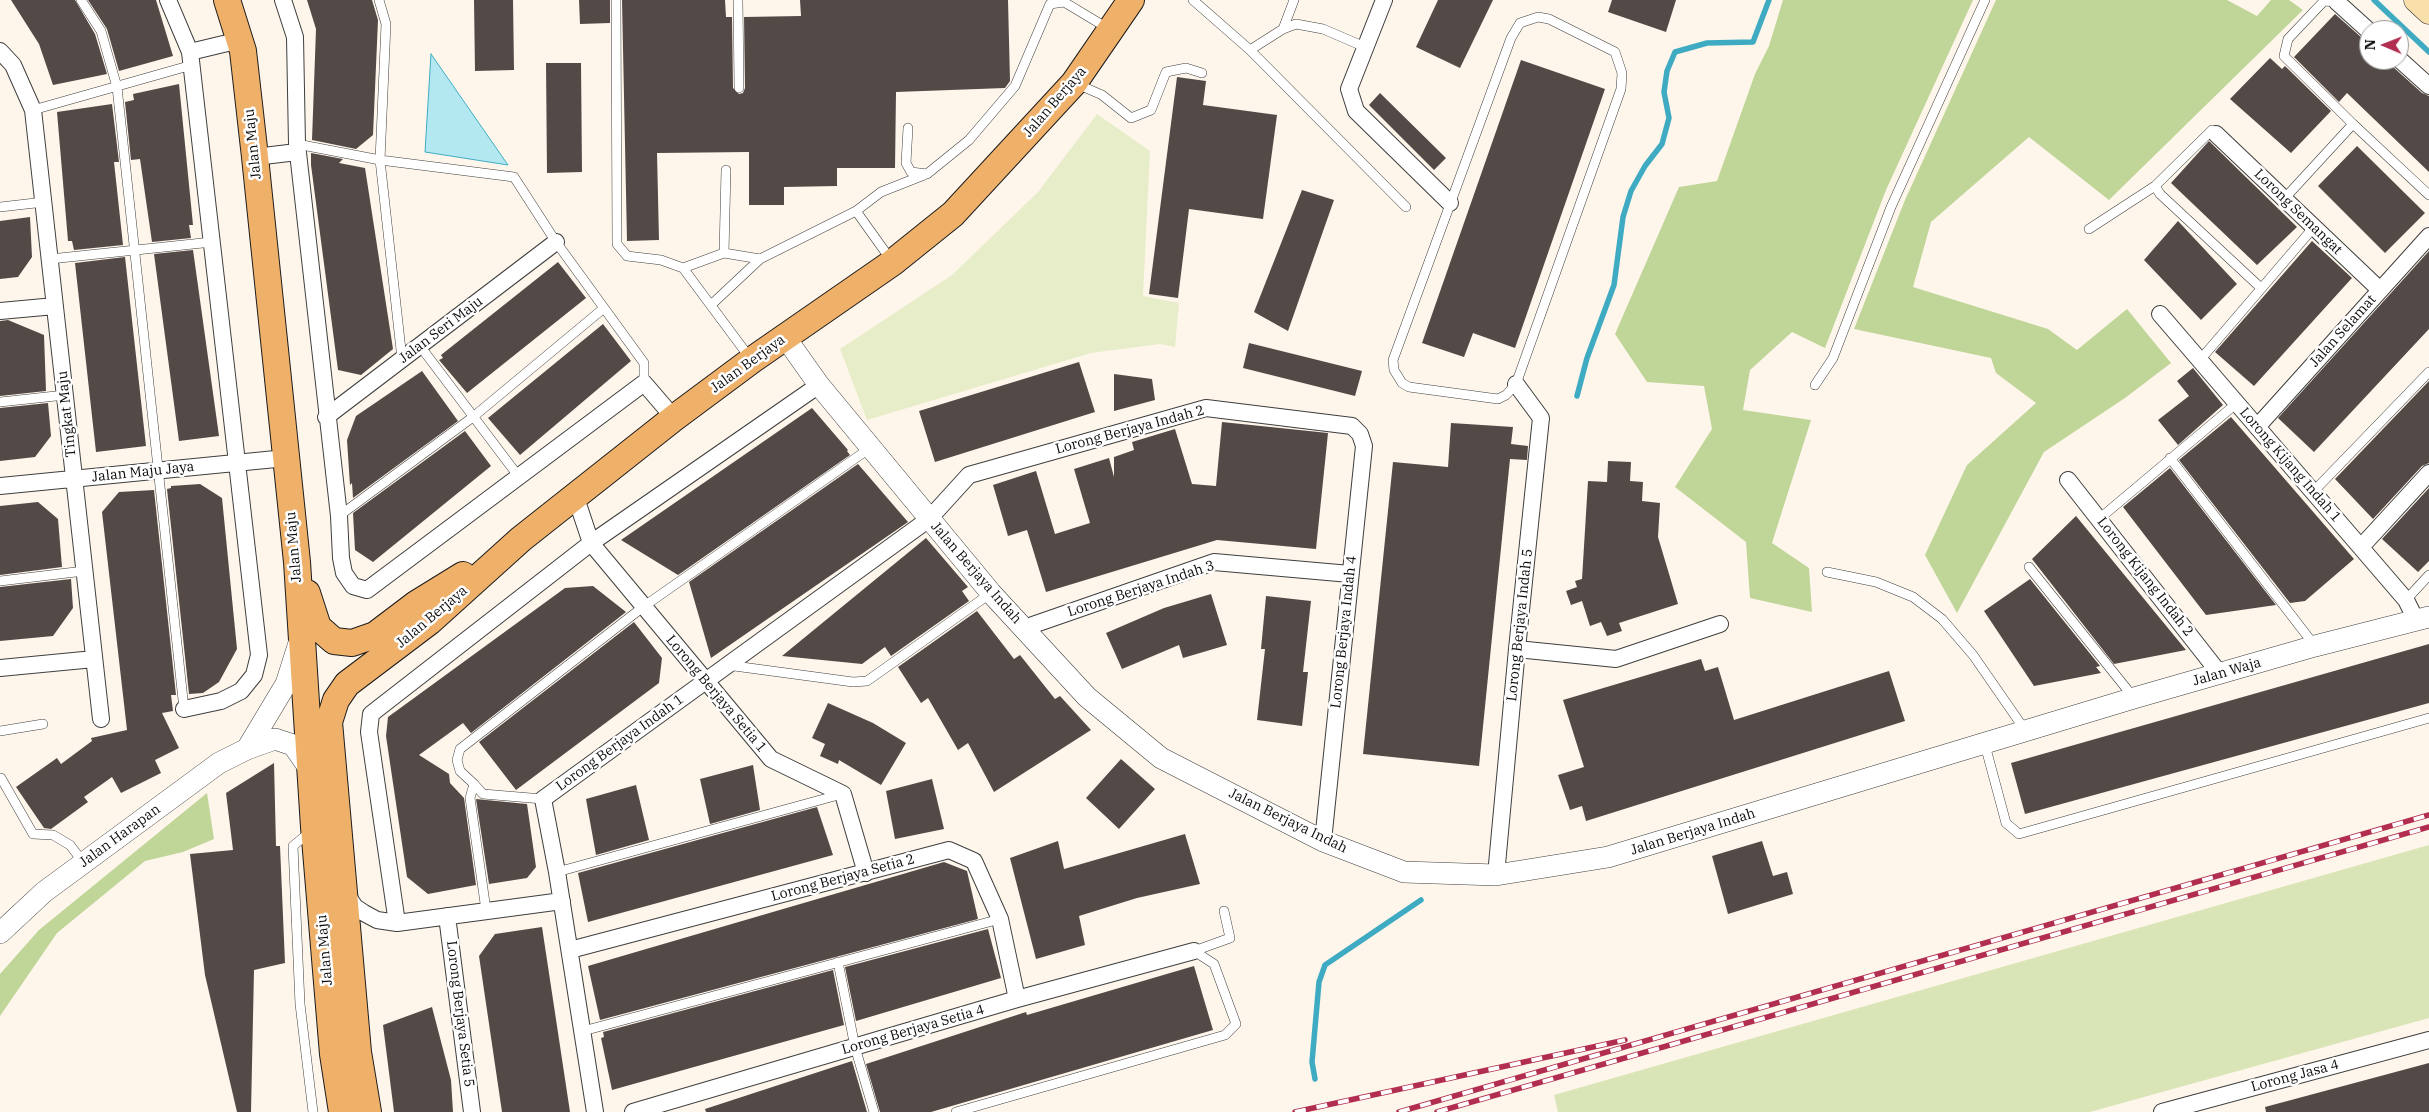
<!DOCTYPE html>
<style>
body{margin:0}
#map{position:relative;width:2429px;height:1112px;overflow:hidden;background:#fef6eb;font-family:"IBM Plex Serif",serif}
canvas{display:block}
.north{position:absolute;left:2359px;top:20px;width:50px;height:50px;box-sizing:border-box;background:#fff;border:1px solid #9d9d9d;border-radius:50%;rotate:271deg;font-size:14px;font-weight:700;line-height:20px;text-align:center;color:#0b0b0b}
.north::after{content:'';display:block;margin:auto;width:18px;height:22px;background:#b12e50;clip-path:polygon(50% 0,100% 100%,50% 72%,0 100%)}
</style>
<div id="map">
<canvas width="2429" height="1112"></canvas>
<div class="north">N</div>
</div>
<script>
const c = document.querySelector('canvas').getContext('2d');
c.lineJoin = 'round';
function fillPath(path, color) { c.fillStyle = color; c.fill(path, 'evenodd'); }
const poly = rows => new Path2D(rows.map(r => 'M' + r).join(''));
function trace(path, color, width, dash) { c.strokeStyle = color; c.lineWidth = width; c.lineCap = dash ? 'butt' : 'round'; c.setLineDash(dash || []); c.stroke(path); }
function write(font, color, halo, rows, align = 'center') {
  c.font = font + ' "IBM Plex Serif",serif'; c.lineWidth = 5; c.setLineDash([]); c.textBaseline = 'middle'; c.strokeStyle = halo; c.fillStyle = color; for (const [text, x, y, turn = 0] of rows) {
    c.save(); c.translate(x, y); c.rotate((+turn || 0) * Math.PI / 180); c.textAlign = isNaN(turn) ? turn : align; if (halo) c.strokeText(text, 0, 0); c.fillText(text, 0, 0); c.restore();
  }
}
const green = poly([
 [2429,845,2429,1018,2090,1112,1558,1112,1554,1095]
]);
const forest = poly([
 [1783,0,1973,0,1886,190,1825,348,1792,332,1750,370,1743,410,1811,420,1772,543,1809,568,1812,612,1750,598,1746,542,1675,487,1712,429,1704,386,1647,382,1615,334,1679,187,1717,181,1755,74,1769,46],
 [1996,0,2227,0,2257,16,2271,0,2289,0,2303,10,2109,200,2029,137,1931,222,1913,287,2048,329,2077,350,2127,309,2171,363,2125,398,2044,452,1957,613,1925,555,1967,465,2036,403,1996,373,1991,358,1854,329,1905,200],
 [207,793,214,839,183,852,145,861,57,933,0,1016,0,974,39,930]
]);
const pitch = poly([
 [1097,114,1150,151,1143,296,1179,303,1175,347,1160,344,1091,353,867,420,840,349,952,275,1038,192]
]);
const water = poly([
 [431,54,508,165,425,152,431,54]
]);
const stream = poly([
 [2374,0,2429,52],
 [1577,396,1587,358,1614,285,1623,217,1631,191,1645,166,1662,144,1669,118,1664,92,1667,71,1675,52,1707,43,1753,42,1769,0],
 [1315,1079,1312,1062,1319,982,1325,965,1421,900]
]);
const building = poly([
 [11,0,75,0,95,34,107,74,53,85,39,44],
 [88,0,156,0,173,56,119,71,107,29],
 [307,0,372,0,378,20,373,135,356,149,312,140,316,29],
 [474,0,513,0,514,70,475,71],
 [579,0,610,0,610,23,580,24],
 [622,0,725,0,726,17,732,17,733,88,739,94,743,93,745,88,744,17,801,16,800,0,1008,0,1010,81,1005,88,896,92,895,168,837,168,837,186,784,187,784,205,749,205,749,152,657,153,659,240,627,241],
 [1438,0,1493,0,1460,68,1416,47],
 [1612,0,1676,0,1666,32,1608,12],
 [2335,14,2362,38,2369,41,2369,60,2389,60,2392,66,2422,93,2429,96,2429,172,2347,93,2339,102,2294,57],
 [2270,58,2282,69,2285,66,2331,111,2291,153,2230,99],
 [1521,60,1605,89,1515,348,1473,333,1464,357,1422,343],
 [546,63,581,63,582,172,547,173],
 [1177,77,1206,81,1203,105,1277,115,1263,219,1189,209,1178,298,1149,294],
 [179,84,193,225,189,225,191,238,152,242,140,159,131,160,125,102,134,100,133,94],
 [1380,93,1446,158,1434,170,1369,105],
 [112,104,119,162,114,162,123,245,74,250,72,241,68,241,57,112],
 [2209,141,2297,227,2257,265,2171,183],
 [2357,146,2425,213,2385,253,2318,186],
 [311,153,343,159,339,163,365,168,393,349,361,375,338,370,311,165],
 [1302,190,1334,200,1288,331,1254,312],
 [30,217,32,257,18,277,0,279,0,221],
 [2178,221,2237,284,2201,320,2144,260],
 [2312,241,2352,278,2254,386,2215,352],
 [193,250,219,436,179,441,154,254],
 [2429,251,2429,329,2314,452,2278,418],
 [125,257,146,446,96,452,75,263],
 [558,262,586,298,467,393,439,360,443,358,441,355],
 [8,320,44,335,46,391,0,396,0,321],
 [603,324,631,361,520,455,488,418],
 [1249,343,1362,371,1355,396,1243,368],
 [1079,362,1095,412,935,462,919,411],
 [2193,368,2223,405,2178,445,2158,420,2189,396,2177,381],
 [422,371,458,421,353,498,352,483,350,485,347,440,356,416],
 [1114,374,1152,379,1155,400,1114,411],
 [2429,381,2429,463,2422,466,2373,519,2335,479],
 [48,403,51,436,35,457,0,461,0,408],
 [812,408,848,450,847,451,850,455,678,575,621,540],
 [2231,417,2354,559,2305,601,2290,603,2179,460],
 [1222,422,1328,433,1316,549,1217,540,1046,592,1027,530,1008,536,993,485,1036,471,1055,534,1090,523,1074,469,1109,458,1114,477,1114,457,1134,450,1132,442,1175,429,1192,484,1216,486],
 [1451,423,1513,427,1511,444,1528,446,1527,460,1510,459,1479,766,1363,754,1393,462,1448,467],
 [465,431,491,466,373,562,355,550,353,513],
 [1608,461,1631,462,1630,481,1643,482,1642,501,1660,503,1658,537,1678,604,1619,623,1622,631,1607,636,1601,622,1590,626,1582,601,1571,605,1566,591,1577,587,1575,581,1582,579,1588,481,1607,482],
 [858,464,908,522,711,658,689,582],
 [2170,468,2276,605,2206,615,2123,507],
 [200,484,222,498,237,649,219,682,203,693,189,694,167,489,171,488,171,486],
 [2429,488,2429,561,2418,572,2382,539],
 [154,490,176,695,171,695,173,711,162,713,179,748,155,760,161,773,121,793,112,777,84,797,88,802,51,829,44,828,16,787,57,758,61,764,92,741,91,738,127,730,102,512,119,492],
 [38,502,58,519,62,567,0,575,0,506],
 [2076,516,2186,650,2114,664,2032,559],
 [926,538,968,587,962,591,969,601,891,656,885,647,862,664,782,656],
 [71,579,73,608,53,636,0,641,0,587],
 [2030,579,2100,666,2096,667,2101,673,2034,686,1984,611],
 [593,586,626,612,471,733,463,723,419,755,449,774,450,783,464,798,476,885,428,894,407,877,386,736,388,717,565,588],
 [1211,594,1227,645,1183,658,1179,645,1122,669,1106,633,1164,608],
 [1266,596,1311,601,1303,672,1308,672,1302,726,1257,720,1265,649,1261,649],
 [977,611,1014,659,1020,655,1055,699,1060,696,1091,730,994,792,968,743,958,750,928,698,921,703,898,667],
 [634,622,662,658,659,683,516,790,479,742],
 [2429,644,2429,703,2025,814,2011,763],
 [1701,659,1705,671,1718,667,1734,720,1889,671,1905,721,1586,821,1582,806,1570,810,1558,775,1584,767,1563,700],
 [828,703,873,723,906,743,881,785,839,760,838,764,820,756,825,744,812,738],
 [1121,759,1155,789,1119,829,1086,798],
 [274,763,276,846,280,846,285,963,254,970,251,1112,237,1112,205,975,190,854,233,850,226,793],
 [753,765,760,810,710,824,700,779],
 [932,779,944,829,895,839,886,791],
 [636,785,649,840,596,855,586,799],
 [476,799,527,804,536,867,527,878,489,884],
 [817,807,833,855,588,922,578,873],
 [1185,834,1200,884,1137,898,1079,916,1085,945,1036,959,1010,858,1058,841,1064,869],
 [1762,841,1773,876,1787,872,1793,894,1728,914,1712,856],
 [944,862,967,871,978,919,600,1020,588,966],
 [542,927,570,1112,502,1112,479,956,495,934],
 [988,929,1001,978,856,1021,845,967],
 [1194,966,1213,1030,931,1112,880,1112,866,1064,1026,1012,1027,1015],
 [833,970,844,1025,612,1090,601,1038,604,1037,603,1032],
 [432,1007,451,1080,453,1112,394,1112,383,1025],
 [852,1061,867,1112,706,1112,705,1109],
 [2429,1063,2429,1112,2266,1112,2265,1107]
]);
const service = poly([
 [81,0,101,31,117,87,184,709],
 [379,0,386,24,380,160,402,359],
 [616,0,617,244,627,256,661,260,683,268,750,358],
 [738,0,739,88],
 [1193,0,1250,50,1406,207],
 [2337,2,2324,1,2288,39,2284,56,2353,124,2429,195],
 [1538,17,1549,19,1615,52,1622,73,1621,89,1516,384,1506,395,1498,399,1409,387,1402,383,1394,370,1393,360,1511,38,1520,23,1538,17],
 [1283,29,1296,24,1323,29,1365,47],
 [1250,50,1283,29,1294,0],
 [1077,84,1102,95,1131,118,1151,110,1166,72,1186,68,1202,73],
 [33,110,192,65],
 [908,128,906,163,911,172,927,174,969,140,1015,86,1050,4,1064,2,1109,29],
 [2216,134,2212,130,2155,186,2160,194,2261,288],
 [297,144,380,160,514,177,556,242,644,363,644,383],
 [726,170,724,253,760,259],
 [2284,199,2353,124],
 [0,207,44,202],
 [856,211,891,260],
 [2089,229,2155,186],
 [50,259,212,242],
 [683,268,724,253],
 [711,305,760,259,856,211,881,192,924,175],
 [420,346,519,477],
 [2200,360,2314,227],
 [1815,385,1833,358,1891,207,1985,0],
 [0,402,65,395],
 [2170,458,2315,646],
 [2313,492,2429,372],
 [339,516,473,417,604,308],
 [2099,519,2237,403],
 [2029,567,2134,698],
 [1827,572,1876,582,1913,597,1942,619,1973,655,2025,730],
 [0,581,84,571],
 [2406,600,2429,575],
 [727,665,853,682,867,681,991,593],
 [0,731,43,724],
 [1985,745,2006,823,2019,834,2429,718],
 [1,778,33,834,53,835,70,845,83,862],
 [474,784,483,794,543,799],
 [311,831,293,846,300,1004,313,1112],
 [557,872,842,794],
 [486,910,470,798,474,784,460,771,457,760,460,749,643,607,870,448],
 [1194,951,1230,938,1224,911],
 [838,962,855,1047,874,1112],
 [583,1031,1000,919],
 [956,1112,1225,1035,1236,1024,1214,964,1194,951]
]);
const minor = poly([
 [168,0,190,52,259,655,254,675,241,691,221,701,184,709],
 [283,0,295,37,297,144,339,516,341,558,344,573,353,586,367,590,644,383,674,418],
 [1384,0,1349,89,1356,111,1450,203],
 [2337,2,2369,31],
 [0,51,13,65,33,110,101,719],
 [190,52,240,40],
 [2399,59,2429,86],
 [2216,134,2380,290],
 [255,157,297,152],
 [0,311,55,306],
 [2160,314,2406,600,2416,620],
 [326,417,556,242],
 [2257,427,2429,236],
 [2068,480,2220,674],
 [0,486,286,458],
 [575,495,591,543,771,759,843,794,866,873],
 [2361,547,2429,473],
 [1024,628,1214,562,1350,574],
 [1517,649,1616,659,1720,624],
 [0,668,94,659],
 [1496,875,1517,649,1541,418,1516,384],
 [346,893,355,907,364,913,377,920,397,923,562,901],
 [447,916,472,1112],
 [397,923,369,732,371,714,591,543,819,385],
 [570,950,949,850,974,861,1000,919,1017,999],
 [595,1112,557,872,543,799,929,519,969,475,1206,408,1352,426,1360,434,1364,446,1323,841],
 [633,1112,1017,999,1194,951],
 [2162,1112,2429,1040]
]);
const tertiary = poly([
 [785,337,819,385,991,593,1087,697,1161,758,1323,841,1404,872,1496,875,1608,857,2134,698,2315,646,2429,617],
 [247,749,286,684,299,643],
 [0,933,44,892,219,763,247,749,275,739,293,745,311,771]
]);
const secondary = poly([
 [2416,0,2429,12]
]);
const primary = poly([
 [227,0,243,51,255,157,297,562,314,827,333,1054,342,1112],
 [307,593,318,627,334,641,352,643,375,635,416,604,463,575],
 [368,1112,358,1052,329,722,336,700,347,684,429,622,521,539,674,418,752,360,892,263,953,214,1074,83,1131,0]
]);
const rail = poly([
 [1295,1112,1625,1040],
 [1399,1112,2429,815],
 [1437,1112,2429,827]
]);
const streetNames = [
 ["Jalan Berjaya",1055,102,-49],
 ["Jalan Maju",253,144,-96],
 ["Lorong Semangat",2298,212,44],
 ["Jalan Seri Maju",441,330,-37],
 ["Jalan Selamat",2343,331,-48],
 ["Jalan Berjaya",748,364,-36],
 ["Tingkat Maju",67,414,-96],
 ["Lorong Berjaya Indah 2",1130,430,-15],
 ["Lorong Kijang Indah 1",2290,465,49],
 ["Jalan Maju Jaya",143,472,-6],
 ["Jalan Maju",294,547,-95],
 ["Jalan Berjaya Indah",976,573,49],
 ["Lorong Kijang Indah 2",2145,577,52],
 ["Lorong Berjaya Indah 3",1141,589,-18],
 ["Jalan Berjaya",432,617,-40],
 ["Lorong Berjaya Indah 5",1520,625,-84],
 ["Lorong Berjaya Indah 4",1344,632,-84],
 ["Jalan Waja",2227,672,-16],
 ["Lorong Berjaya Setia 1",716,694,50],
 ["Lorong Berjaya Indah 1",620,743,-36],
 ["Jalan Berjaya Indah",1288,821,26],
 ["Jalan Berjaya Indah",1693,832,-17],
 ["Jalan Harapan",120,836,-36],
 ["Lorong Berjaya Setia 2",843,878,-15],
 ["Jalan Maju",325,950,-95],
 ["Lorong Berjaya Setia 5",460,1014,83],
 ["Lorong Berjaya Setia 4",913,1030,-16],
 ["Lorong Jasa 4",2295,1076,-15]
];
fillPath(green, '#d9e5b7');
fillPath(forest, '#c0d598');
fillPath(pitch, '#e8edc9');
fillPath(water, '#b3e8f1');
trace(water, '#3fabc3', 1);
trace(stream, '#3fabc3', 5.5);
fillPath(building, '#534a48');
trace(service, '#3e3e3e', 10);
trace(minor, '#3e3e3e', 18);
trace(tertiary, '#3e3e3e', 22);
trace(secondary, '#2d2d2d', 25);
trace(primary, '#1c1c1c', 28);
trace(service, '#fff', 9);
trace(minor, '#fff', 16);
trace(tertiary, '#fff', 21);
trace(secondary, '#f9dfaa', 24);
trace(primary, '#efb16a', 26);
trace(rail, '#b12e50', 5.5);
trace(rail, '#fff', 4, [11]);
write('14px', '#0b0b0b', '#fff', streetNames);
</script>
